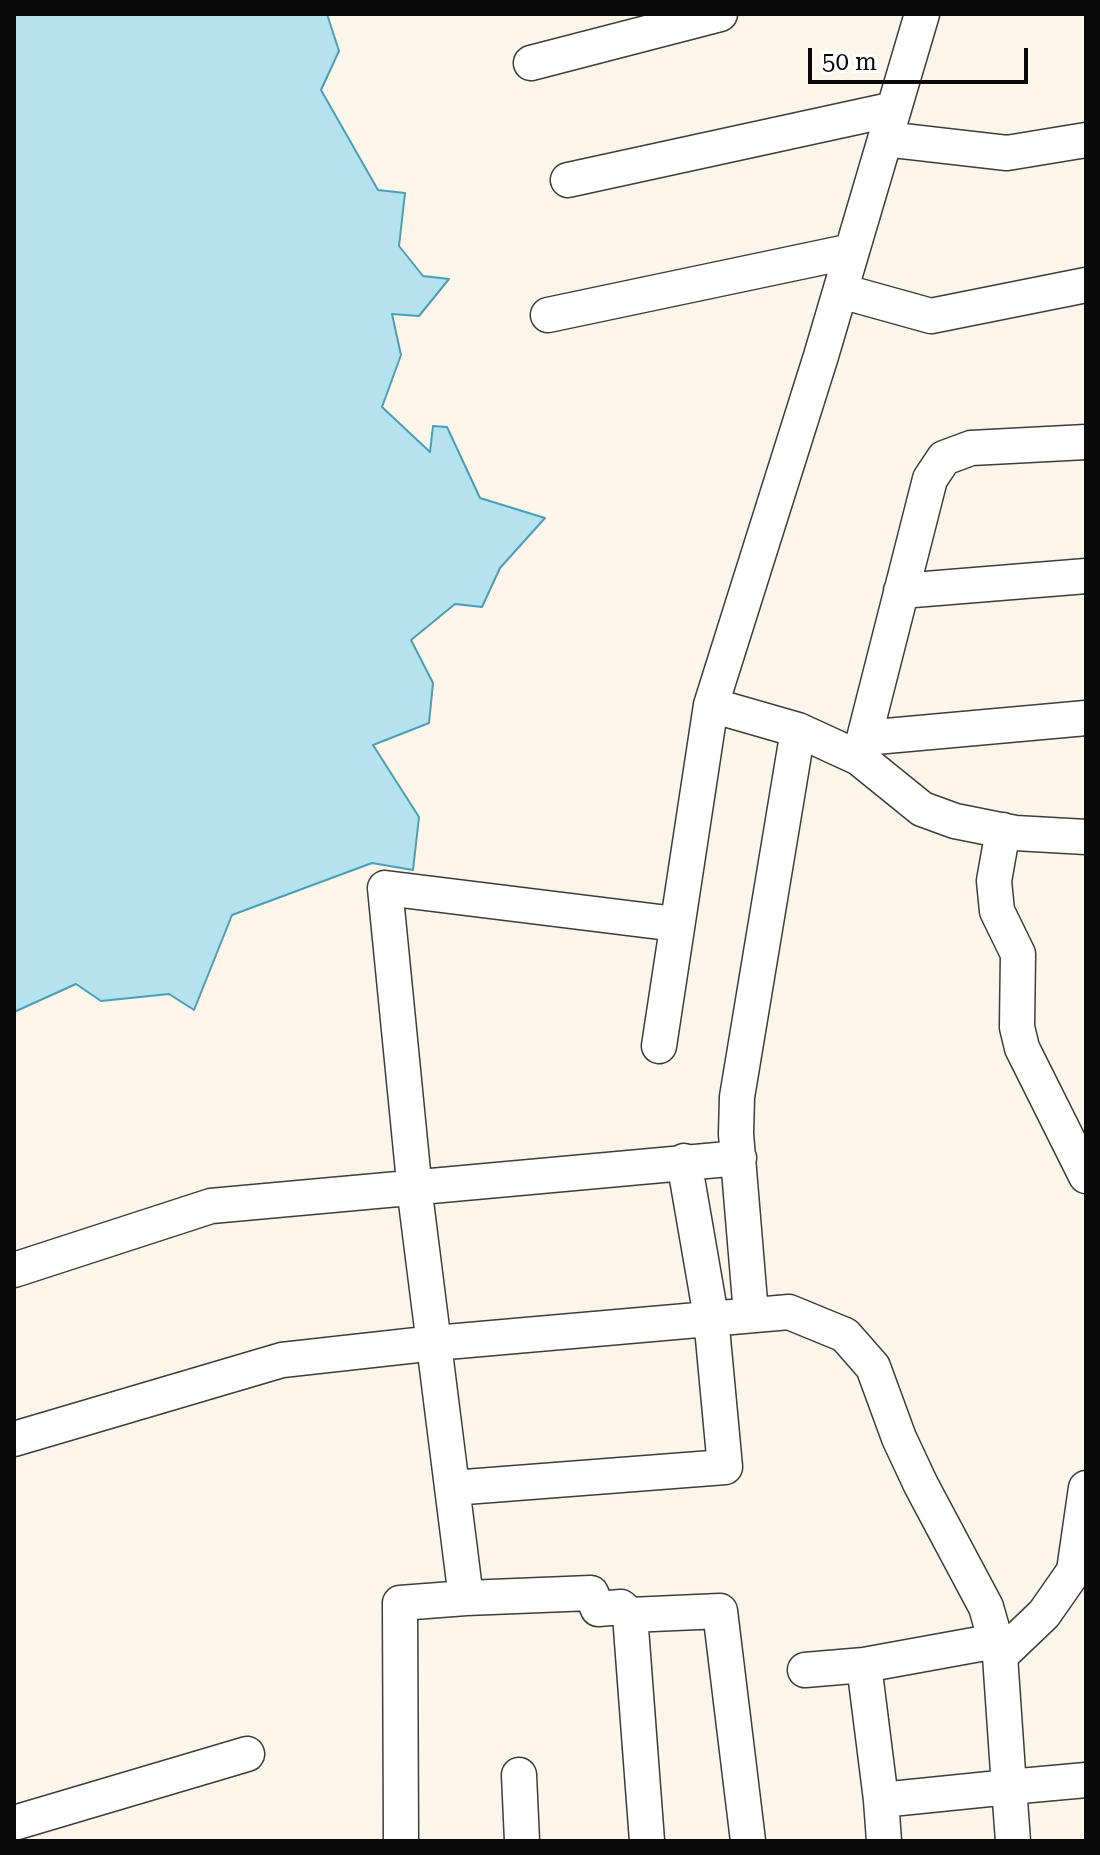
<!DOCTYPE html>
<style>
body{margin:0}
#map{position:relative;width:1100px;height:1855px;overflow:hidden;background:#fcf5ea;font-family:"Roboto Serif",serif}
canvas{display:block}
.frame{position:absolute;inset:0;border:16px solid #0a0a0a;pointer-events:none}
.scale{position:absolute;left:808px;top:48px;width:220px;height:36px;box-sizing:border-box;border:4px solid #0a0a0a;border-top:0;padding-left:10px;font-size:24px;line-height:28px;white-space:nowrap;color:#0a0a0a;-webkit-text-stroke:6px #fff;paint-order:stroke}
</style>
<div id="map">
<canvas width="1100" height="1855"></canvas>
<div class="frame"></div>
<div class="scale">50 m</div>
</div>
<script>
const c = document.querySelector('canvas').getContext('2d');
c.lineJoin = 'round';
function fillPath(path, color) { c.fillStyle = color; c.fill(path, 'evenodd'); }
const poly = rows => new Path2D(rows.map(r => 'M' + r).join(''));
function trace(path, color, width, dash) { c.strokeStyle = color; c.lineWidth = width; c.lineCap = dash ? 'butt' : 'round'; c.setLineDash(dash || []); c.stroke(path); }
const water = poly([
 [14,14,327,14,339,51,321,90,378,190,405,193,399,246,423,276,449,279,419,316,392,314,401,355,382,407,430,452,433,426,447,427,480,498,545,518,500,568,482,607,455,604,411,640,433,683,429,723,373,745,419,817,413,870,372,863,232,915,194,1010,169,994,101,1001,76,984,14,1012,14,14]
]);
const street = poly([
 [531,63,720,14],
 [885,139,1007,153,1086,140],
 [568,180,894,109],
 [841,291,931,316,1086,285],
 [548,315,852,251],
 [901,591,1086,576],
 [711,705,798,730,859,758,922,809,955,821,1015,833,1086,837],
 [864,738,1086,718],
 [859,758,930,479,944,458,971,448,1086,442],
 [1003,830,994,881,997,911,1018,954,1017,1027,1022,1048,1086,1176],
 [659,1046,711,705,821,356,922,14],
 [14,1270,211,1206,739,1158],
 [751,1314,736,1134,737,1097,798,730],
 [14,1439,282,1360,435,1343,789,1312,845,1335,873,1367,899,1438,921,1485,986,1607,1000,1656],
 [452,1488,725,1467,711,1317,684,1161],
 [466,1598,591,1593,598,1609,621,1607,630,1615,720,1611,748,1841],
 [630,1615,647,1841],
 [864,1665,881,1800],
 [805,1670,864,1665,996,1641],
 [519,1775,522,1841],
 [14,1823,247,1754],
 [401,1841,400,1603,466,1598,416,1202,385,888,676,924],
 [884,1841,881,1800,1009,1787,1000,1656,1044,1614,1074,1571,1086,1488],
 [1013,1841,1009,1787,1086,1780]
]);
fillPath(water, '#b5e2ed');
trace(water, '#46a0ba', 2);
trace(street, '#3d3d3d', 37);
trace(street, '#fff', 34);
</script>
